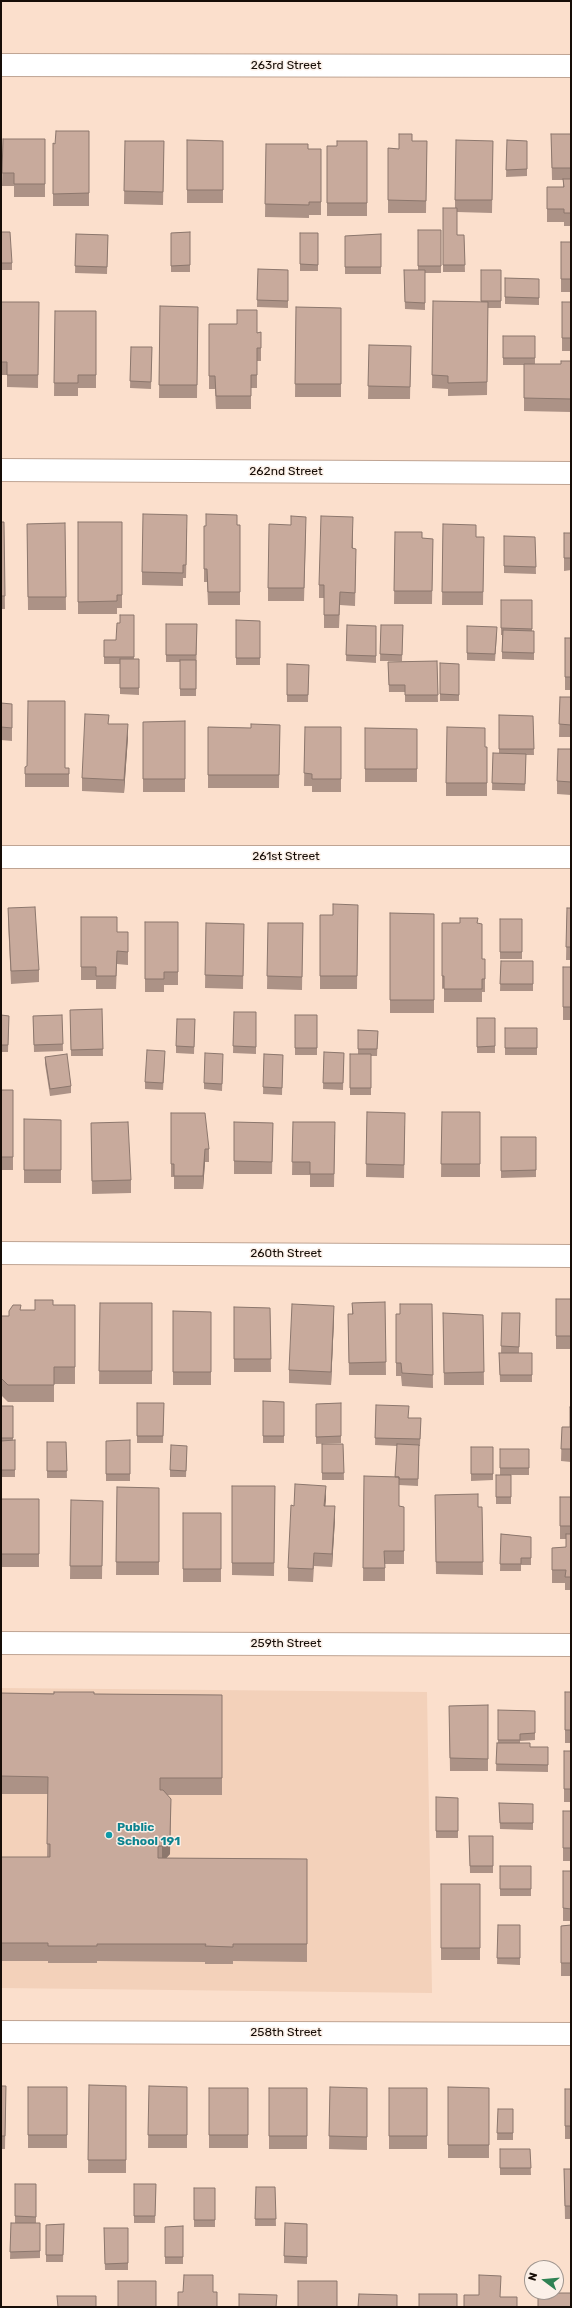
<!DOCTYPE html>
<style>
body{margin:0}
#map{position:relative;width:572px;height:2308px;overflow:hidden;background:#fbdfcc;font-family:Rubik,sans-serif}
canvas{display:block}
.frame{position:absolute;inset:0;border:2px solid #160d07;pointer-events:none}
.north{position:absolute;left:524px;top:2260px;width:40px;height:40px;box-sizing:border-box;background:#fbf0e8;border:1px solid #9f958e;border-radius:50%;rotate:286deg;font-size:11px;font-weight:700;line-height:16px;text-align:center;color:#160d07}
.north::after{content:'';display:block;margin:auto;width:14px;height:18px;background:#2f8254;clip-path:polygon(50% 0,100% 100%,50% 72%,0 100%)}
</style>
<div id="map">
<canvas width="572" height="2308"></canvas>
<div class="frame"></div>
<div class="north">N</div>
</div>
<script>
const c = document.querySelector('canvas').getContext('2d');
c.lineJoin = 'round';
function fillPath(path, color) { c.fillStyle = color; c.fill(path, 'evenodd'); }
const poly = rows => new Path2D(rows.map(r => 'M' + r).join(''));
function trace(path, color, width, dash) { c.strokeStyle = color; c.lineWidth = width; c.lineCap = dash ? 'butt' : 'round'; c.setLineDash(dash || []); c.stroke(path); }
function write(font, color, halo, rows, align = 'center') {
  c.font = font + ' Rubik,sans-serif'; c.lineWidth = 3; c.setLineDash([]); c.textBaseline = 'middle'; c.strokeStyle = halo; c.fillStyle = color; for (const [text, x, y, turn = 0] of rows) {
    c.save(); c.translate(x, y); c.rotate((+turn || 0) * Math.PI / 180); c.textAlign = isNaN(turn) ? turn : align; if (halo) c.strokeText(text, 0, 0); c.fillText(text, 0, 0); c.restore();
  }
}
const built = poly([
 [1,1688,427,1692,432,1993,1,1988]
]);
const street = poly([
 [1,65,571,66],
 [1,470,571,473],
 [1,857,571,857],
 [1,1253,571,1256],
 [1,1643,571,1645],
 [1,2032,571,2034]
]);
const wall = poly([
 [89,131,89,206,53,206,53,143,55,144],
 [551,134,571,134,571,226,564,226,564,222,547,222,547,187,563,187,563,180,552,180],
 [3,139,45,139,45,197,14,197,14,186,2,186],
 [187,140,223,141,223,203,187,203],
 [507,140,527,141,527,176,506,177],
 [125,141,164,141,163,205,124,204],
 [367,141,367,216,327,216,327,146,337,146],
 [412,141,427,141,426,213,388,213,388,148,399,149],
 [493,141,492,213,457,212,457,235,464,235,465,272,443,272,443,208,455,208,455,200],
 [266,144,308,149,321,149,321,215,309,215,309,218,265,217],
 [418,230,441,230,441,273,425,273,425,310,405,309,404,270,418,270],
 [1,232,12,263,12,270,1,270],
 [190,232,190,272,171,272,171,233],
 [300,233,318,233,318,271,300,271],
 [76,234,108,235,107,274,75,273],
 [381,234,381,274,345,274,345,236],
 [561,242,571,242,571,292,561,292],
 [258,269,288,270,288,308,257,307],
 [481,270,501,270,501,308,488,308,487,395,448,396,448,389,432,388,433,301,481,302],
 [505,278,539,279,539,305,505,304],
 [1,302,39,302,38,388,7,387,7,375,1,375],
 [562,302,571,302,571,351,562,351],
 [160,306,198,307,197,398,159,398],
 [296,307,341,308,341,397,295,397],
 [55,311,96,311,96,388,78,388,78,396,54,396],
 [209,324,257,333,261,332,261,361,257,361,257,388,251,388,251,409,216,409,215,389,209,389],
 [503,336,535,336,535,364,561,364,571,361,571,412,524,411,524,365,503,365],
 [369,345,411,346,410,399,368,399],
 [131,347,152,347,151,389,130,388],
 [1,522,4,522,5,609,1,609],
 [78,522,122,522,122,608,117,608,117,614,78,614],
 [65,523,66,610,28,610,27,524],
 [443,524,476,537,484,537,483,605,442,605],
 [240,525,240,605,208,605,207,582,204,582,204,526],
 [187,528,186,578,183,578,183,586,142,585,142,572],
 [306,529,304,601,268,601,268,588],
 [353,530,353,548,356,562,355,606,340,605,339,628,324,628,324,598,319,598,319,585],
 [395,532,422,538,433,539,432,604,394,604],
 [564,533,571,533,571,570,564,571],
 [504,536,535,537,536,574,504,573],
 [501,600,532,600,532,631,534,631,534,660,502,659,502,635,501,635],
 [134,615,134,659,139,659,139,695,120,694,120,664,104,664,104,640,116,640,120,623],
 [236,620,260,621,260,665,236,665],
 [166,624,197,624,196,696,180,696,180,662,166,662],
 [347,625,376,626,376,663,346,661],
 [381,625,403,625,402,661,380,661],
 [467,626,497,634,495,661,467,660],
 [565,638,571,638,571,690,565,690],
 [437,661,438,702,405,702,405,692,389,692,388,662],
 [440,663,459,664,459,701,440,701],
 [287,664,309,665,308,702,287,702],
 [560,697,571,697,571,737,559,737],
 [1,703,12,716,12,741,1,740],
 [499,715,533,716,534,755,526,755,525,791,492,790,493,753,499,753],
 [185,721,185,792,143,792,143,722],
 [109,724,128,737,124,793,82,791,82,778],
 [280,725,279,788,208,788,208,727,251,728],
 [305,727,341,727,341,792,312,792,312,786,304,786],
 [365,728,417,729,417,782,365,782],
 [485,747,487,747,487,796,446,796,446,783],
 [571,749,571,795,557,794,557,781],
 [65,768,69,768,69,787,25,787,25,774],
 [358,905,357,989,320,989,320,915,333,915],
 [8,908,39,970,39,982,11,984,8,921],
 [567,908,571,908,571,960,566,960],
 [390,913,434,914,434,1013,390,1013],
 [81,917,117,932,128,932,128,965,117,964,116,989,96,989,96,980,81,980],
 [500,919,522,919,522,959,500,959],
 [145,922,178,922,178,985,164,985,164,992,145,992],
 [206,923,244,924,243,989,205,988],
 [268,923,303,923,302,990,267,989],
 [442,923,478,923,482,959,485,959,485,992,482,992,482,1002,444,1002,444,988,442,989],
 [501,961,533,961,533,991,500,991],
 [563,967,571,967,571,1020,563,1020],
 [102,1009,103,1056,71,1056,70,1010],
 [234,1012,256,1012,256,1054,233,1053],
 [1,1015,9,1016,8,1052,1,1052],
 [62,1015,63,1051,34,1052,33,1016],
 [295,1015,317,1015,317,1055,295,1055],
 [477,1018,495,1018,495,1053,477,1053],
 [195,1019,194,1054,176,1053,176,1046],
 [505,1028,537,1028,537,1055,505,1055],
 [358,1030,378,1031,377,1056,371,1056,371,1095,350,1095,350,1054,358,1054],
 [324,1052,344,1053,343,1090,323,1089],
 [264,1054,283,1055,282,1095,263,1094],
 [45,1057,71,1086,71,1093,50,1096,45,1064],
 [165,1058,163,1090,145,1089,145,1082],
 [223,1061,222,1091,204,1089,204,1083],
 [1,1090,13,1090,13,1170,1,1170],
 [367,1112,405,1126,404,1178,366,1177],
 [442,1112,480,1112,480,1177,441,1177],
 [171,1113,209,1149,209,1162,205,1162,203,1189,174,1189,174,1177,171,1177],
 [24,1119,61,1120,61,1183,24,1183],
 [234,1122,273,1123,272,1174,234,1174],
 [293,1122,335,1135,334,1187,310,1187,310,1175,292,1175],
 [91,1123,131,1180,131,1193,92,1194],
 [501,1137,536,1137,536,1177,501,1178],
 [556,1299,571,1299,571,1349,556,1349],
 [385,1302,386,1375,349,1375,348,1314,352,1314,352,1303],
 [100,1303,152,1303,152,1384,99,1384],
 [432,1304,433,1388,402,1386,401,1376,396,1376,396,1314,400,1314],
 [53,1305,75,1305,75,1384,54,1384,54,1402,8,1402,1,1395,1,1316,9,1316,21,1310,35,1310],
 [234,1307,270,1308,271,1372,234,1372],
 [173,1311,211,1312,211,1385,173,1385],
 [443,1313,483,1315,484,1385,444,1385],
 [502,1313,520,1313,519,1353,532,1353,532,1382,500,1382,499,1353,501,1353],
 [334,1319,331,1385,289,1383,289,1370],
 [263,1401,284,1402,284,1443,263,1443],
 [137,1403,164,1403,163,1443,137,1443],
 [341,1403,341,1443,316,1444,316,1404],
 [376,1405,409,1418,421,1418,420,1446,419,1446,418,1486,399,1485,399,1506,404,1507,404,1564,385,1564,385,1581,363,1581,364,1476,395,1477,397,1446,375,1445],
 [1,1406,13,1406,13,1441,15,1440,15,1477,1,1477],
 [571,1407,571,1462,561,1461,562,1427,570,1427],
 [130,1440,130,1481,106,1481,106,1441],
 [47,1442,66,1442,67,1478,47,1478],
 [322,1444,343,1444,344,1480,322,1480],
 [187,1446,186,1477,170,1477,170,1470],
 [471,1447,493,1447,493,1480,471,1481],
 [500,1449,529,1449,529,1475,500,1475],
 [496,1475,511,1475,511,1504,496,1504],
 [232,1486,275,1486,274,1576,232,1575],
 [117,1487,159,1488,159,1575,116,1575],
 [435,1495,478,1507,482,1507,483,1575,436,1574],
 [560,1497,571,1497,571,1590,565,1590,565,1583,552,1583,552,1548,566,1547,566,1539,560,1539],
 [1,1499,39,1499,39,1567,1,1567],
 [326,1499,325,1506,335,1519,332,1567,314,1566,313,1582,288,1581,288,1568,294,1506],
 [71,1500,103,1501,102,1579,70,1579],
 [183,1513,221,1513,221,1582,183,1582],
 [501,1534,531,1537,531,1565,521,1565,521,1571,500,1571],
 [565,1692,571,1692,571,1743,565,1743],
 [1,1693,222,1695,222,1795,167,1795,170,1854,166,1858,307,1859,307,1962,233,1961,233,1964,205,1964,205,1962,97,1961,97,1963,48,1963,48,1961,1,1961,1,1857,47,1857,48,1794,1,1794],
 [488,1705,488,1771,450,1771,449,1706],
 [498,1710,535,1711,535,1740,520,1741,520,1743,530,1747,548,1747,548,1772,496,1771,497,1743,498,1743],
 [564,1751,571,1751,571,1802,564,1802],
 [436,1797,458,1798,458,1838,436,1838],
 [499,1803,533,1804,533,1830,500,1829],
 [563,1811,571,1811,571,1861,563,1861],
 [469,1836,493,1836,493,1873,470,1873],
 [500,1866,531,1866,531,1896,500,1896],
 [563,1871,571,1871,571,1921,563,1921],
 [441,1884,480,1884,480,1960,441,1960],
 [498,1925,520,1925,520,1965,497,1964],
 [571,1925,571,1976,561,1976,561,1926],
 [89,2085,126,2086,126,2173,88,2173],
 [1,2086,6,2086,5,2149,1,2149],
 [149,2086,187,2087,187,2148,148,2148],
 [28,2087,67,2087,67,2148,28,2148],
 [330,2087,367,2088,367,2150,329,2149],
 [448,2087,489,2088,489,2158,448,2158],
 [209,2088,248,2088,248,2148,209,2148],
 [269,2088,307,2088,307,2149,269,2149],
 [389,2088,427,2088,427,2149,389,2149],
 [565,2089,571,2089,571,2139,565,2139],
 [498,2109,513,2109,513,2140,497,2140],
 [500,2149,530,2149,531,2175,500,2175],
 [564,2169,571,2169,571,2219,565,2219],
 [15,2184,36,2184,36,2223,40,2223,40,2258,10,2259,11,2223,15,2223],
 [134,2184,156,2184,155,2223,134,2223],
 [256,2187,275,2187,276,2226,255,2226],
 [194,2188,215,2188,215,2227,194,2227],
 [285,2223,307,2224,307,2264,284,2263],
 [64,2224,63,2262,46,2262,46,2225],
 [183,2226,183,2264,165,2264,165,2227],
 [104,2228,128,2228,128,2270,105,2270]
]);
const shadedWall = poly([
 [128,724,128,737,124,793,124,780],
 [205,1149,205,1162,203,1189,203,1176],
 [334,1306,334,1319,331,1385,331,1372],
 [326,1486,326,1499,324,1519,324,1506],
 [335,1506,335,1519,332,1567,332,1554],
 [171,1799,170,1854,162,1863,162,1846]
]);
const building = poly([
 [56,131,89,131,89,193,53,194,53,143,55,144,56,131],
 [399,134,412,134,412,141,427,141,426,201,388,200,388,148,399,149,399,134],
 [551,134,571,134,571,168,552,168,551,134],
 [3,139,45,139,45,184,14,184,14,173,2,173,3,139],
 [187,140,223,141,223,190,187,190,187,140],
 [456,140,493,141,492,200,455,200,456,140],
 [507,140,527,141,527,169,506,170,507,140],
 [125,141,164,141,163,192,124,191,125,141],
 [337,141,367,141,367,203,327,203,327,146,337,146,337,141],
 [266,144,308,144,308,149,321,149,321,202,309,202,309,205,265,204,266,144],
 [563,179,571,179,571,213,564,213,564,209,547,209,547,187,564,187,563,179],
 [443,208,457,208,457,235,464,235,465,265,443,265,443,208],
 [418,230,441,230,441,266,418,266,418,230],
 [1,232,10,232,12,263,1,263,1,232],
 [190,232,190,265,171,266,171,233,190,232],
 [300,233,318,233,318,265,300,264,300,233],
 [76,234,108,235,107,267,75,266,76,234],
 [381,234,381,267,345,267,345,236,381,234],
 [561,242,571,242,571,279,561,279,561,242],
 [258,269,288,270,288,301,257,300,258,269],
 [404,270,425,270,425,303,405,302,404,270],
 [481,270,501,270,501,301,481,301,481,270],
 [505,278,539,279,539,298,505,297,505,278],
 [433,301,488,302,487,382,448,383,448,376,432,375,433,301],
 [1,302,39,302,38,375,7,375,7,362,1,362,1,302],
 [562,302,571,302,571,338,562,338,562,302],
 [160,306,198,307,197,385,159,385,160,306],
 [296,307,341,308,341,384,295,384,296,307],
 [237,310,257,310,257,333,261,332,261,348,257,348,257,375,251,375,251,396,216,396,215,376,209,376,209,324,237,324,237,310],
 [55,311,96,311,96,375,78,375,78,383,54,383,55,311],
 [503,336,535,336,535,358,503,358,503,336],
 [369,345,411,346,410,387,368,386,369,345],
 [131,347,152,347,151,382,130,381,131,347],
 [561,361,571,361,571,399,524,398,524,364,561,364,561,361],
 [143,514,187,515,186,565,183,565,183,573,142,572,143,514],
 [206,514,237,515,237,525,240,525,240,592,208,592,207,569,204,569,204,526,206,526,206,514],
 [291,516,306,517,304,588,268,588,269,524,291,525,291,516],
 [321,516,353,517,352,548,356,549,355,593,340,592,339,615,324,615,324,585,319,585,321,516],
 [1,522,4,522,5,596,1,596,1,522],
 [78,522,122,522,122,595,117,595,117,601,78,602,78,522],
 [65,523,66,597,28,597,27,524,65,523],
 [443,524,476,525,476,537,484,537,483,592,442,592,443,524],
 [395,532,422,532,422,538,433,539,432,591,394,591,395,532],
 [564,533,571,533,571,558,564,558,564,533],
 [504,536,535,537,536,567,504,566,504,536],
 [501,600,532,600,532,629,501,628,501,600],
 [120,615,134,615,134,657,104,657,104,640,116,640,117,623,120,623,120,615],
 [236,620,260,621,260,658,236,658,236,620],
 [166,624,197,624,196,655,166,655,166,624],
 [347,625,376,626,376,656,346,655,347,625],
 [381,625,403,625,402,655,380,654,381,625],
 [467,626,497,627,495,654,467,653,467,626],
 [503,630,534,631,534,653,502,652,503,630],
 [565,638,571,638,571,677,565,677,565,638],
 [120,659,139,659,139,688,120,688,120,659],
 [180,660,196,660,196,689,180,689,180,660],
 [437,661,438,695,405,695,405,685,389,685,388,662,437,661],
 [440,663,459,664,459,695,440,694,440,663],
 [287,664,309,665,308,695,287,695,287,664],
 [560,697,571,697,571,725,559,724,560,697],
 [28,701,65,701,65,768,69,768,69,774,25,774,25,767,27,766,28,701],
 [1,703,12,704,12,728,1,727,1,703],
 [85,714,109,715,108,724,128,724,124,780,82,778,85,714],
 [499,715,533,716,534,749,499,749,499,715],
 [185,721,185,779,143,779,143,722,185,721],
 [251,724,280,725,279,775,208,775,208,727,251,728,251,724],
 [305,727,341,727,341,779,312,779,312,774,304,773,305,727],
 [447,727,485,728,485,747,487,747,487,783,446,783,447,727],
 [365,728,417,729,417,769,365,769,365,728],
 [558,749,571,749,571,782,557,781,558,749],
 [493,753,526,754,525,784,492,783,493,753],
 [333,904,358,905,357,976,320,976,320,915,333,915,333,904],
 [35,907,39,970,11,971,8,908,35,907],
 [567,908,571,908,571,947,566,947,567,908],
 [390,913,434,914,434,1000,390,1000,390,913],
 [81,917,117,917,117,932,128,932,128,952,117,951,116,976,96,976,96,967,81,967,81,917],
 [460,918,478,918,477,923,482,924,482,959,485,959,485,979,482,979,482,989,444,989,444,976,442,976,442,923,460,923,460,918],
 [500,919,522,919,522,952,500,952,500,919],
 [145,922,178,922,178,972,164,972,164,979,145,979,145,922],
 [206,923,244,924,243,976,205,975,206,923],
 [268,923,303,923,302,977,267,976,268,923],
 [501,961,533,961,533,984,500,984,501,961],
 [563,967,571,967,571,1007,563,1007,563,967],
 [102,1009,103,1049,71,1050,70,1010,102,1009],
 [234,1012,256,1012,256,1047,233,1046,234,1012],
 [1,1015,9,1016,8,1045,1,1045,1,1015],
 [62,1015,63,1044,34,1045,33,1016,62,1015],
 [295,1015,317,1015,317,1048,295,1048,295,1015],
 [477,1018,495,1018,495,1046,477,1047,477,1018],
 [177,1019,195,1019,194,1047,176,1046,177,1019],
 [505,1028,537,1028,537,1048,505,1048,505,1028],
 [358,1030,378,1031,377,1049,358,1049,358,1030],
 [147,1050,165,1051,163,1083,145,1082,147,1050],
 [324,1052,344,1053,343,1083,323,1083,324,1052],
 [205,1053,223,1054,222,1084,204,1083,205,1053],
 [67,1054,71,1086,50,1089,45,1057,67,1054],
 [264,1054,283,1055,282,1088,263,1087,264,1054],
 [350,1054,371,1054,371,1088,350,1088,350,1054],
 [1,1090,13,1090,13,1157,1,1157,1,1090],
 [367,1112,405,1113,404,1165,366,1164,367,1112],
 [442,1112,480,1112,480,1164,441,1164,442,1112],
 [171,1113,205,1113,209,1149,205,1149,203,1176,174,1176,174,1164,171,1164,171,1113],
 [24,1119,61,1120,61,1170,24,1170,24,1119],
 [128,1122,131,1180,92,1181,91,1123,128,1122],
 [234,1122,273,1123,272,1162,234,1161,234,1122],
 [293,1122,335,1122,334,1174,310,1174,310,1162,292,1162,293,1122],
 [501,1137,536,1137,536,1170,501,1171,501,1137],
 [556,1299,571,1299,571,1336,556,1336,556,1299],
 [35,1300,53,1300,53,1305,75,1305,75,1367,54,1367,54,1385,8,1385,1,1378,1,1316,9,1316,9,1311,13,1305,21,1305,20,1310,35,1310,35,1300],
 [385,1302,386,1362,349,1363,348,1314,353,1314,352,1303,385,1302],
 [100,1303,152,1303,152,1371,99,1371,100,1303],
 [292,1304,334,1306,331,1372,289,1370,292,1304],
 [400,1304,432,1304,433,1375,402,1373,401,1363,396,1363,396,1314,400,1314,400,1304],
 [234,1307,270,1308,271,1359,234,1359,234,1307],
 [173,1311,211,1312,211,1372,173,1372,173,1311],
 [443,1313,483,1315,484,1372,444,1373,443,1313],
 [502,1313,520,1313,519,1347,501,1346,502,1313],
 [499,1353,532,1353,532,1375,500,1375,499,1353],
 [263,1401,284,1402,284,1436,263,1436,263,1401],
 [137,1403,164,1403,163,1436,137,1436,137,1403],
 [341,1403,341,1436,316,1437,316,1404,341,1403],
 [376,1405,409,1406,408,1418,421,1418,420,1439,375,1438,376,1405],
 [1,1406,13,1406,13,1438,1,1438,1,1406],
 [570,1407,571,1407,571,1449,561,1449,562,1427,570,1427,570,1407],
 [15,1440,15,1470,1,1470,1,1441,15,1440],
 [130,1440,130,1474,106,1474,106,1441,130,1440],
 [47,1442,66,1442,67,1471,47,1471,47,1442],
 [322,1444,343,1444,344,1473,322,1473,322,1444],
 [397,1444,419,1445,418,1479,399,1479,399,1477,395,1477,397,1444],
 [171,1445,187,1446,186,1471,170,1470,171,1445],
 [471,1447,493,1447,493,1474,471,1474,471,1447],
 [500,1449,529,1449,529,1468,500,1468,500,1449],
 [496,1475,511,1475,511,1497,496,1497,496,1475],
 [364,1476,399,1477,399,1506,404,1507,404,1551,384,1551,385,1568,363,1568,364,1476],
 [295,1484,326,1486,324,1506,335,1506,332,1554,314,1553,313,1569,288,1568,291,1505,294,1506,295,1484],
 [232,1486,275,1486,274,1563,232,1563,232,1486],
 [117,1487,159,1488,159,1562,116,1562,117,1487],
 [478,1494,478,1507,482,1507,483,1562,436,1562,435,1495,478,1494],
 [560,1497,571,1497,571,1526,560,1526,560,1497],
 [1,1499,39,1499,39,1554,1,1554,1,1499],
 [71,1500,103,1501,102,1566,70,1566,71,1500],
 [183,1513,221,1513,221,1569,183,1569,183,1513],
 [501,1534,531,1537,531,1558,521,1558,521,1564,500,1564,501,1534],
 [566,1534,571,1534,571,1577,565,1577,566,1570,552,1570,552,1548,566,1547,566,1534],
 [54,1692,94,1692,94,1694,222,1695,222,1778,160,1778,160,1790,163,1790,171,1799,170,1836,162,1846,158,1846,158,1858,307,1859,307,1944,233,1944,233,1947,205,1946,206,1944,97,1944,97,1946,48,1946,48,1943,1,1943,1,1857,50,1857,50,1844,47,1844,48,1777,1,1776,1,1693,54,1694,54,1692],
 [565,1692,571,1692,571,1730,565,1730,565,1692],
 [488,1705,488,1759,450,1758,449,1706,488,1705],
 [498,1710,535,1711,535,1733,520,1734,520,1740,498,1740,498,1710],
 [497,1743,530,1743,530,1747,548,1747,548,1765,496,1764,497,1743],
 [564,1751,571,1751,571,1789,564,1789,564,1751],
 [436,1797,458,1798,458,1831,436,1831,436,1797],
 [499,1803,533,1804,533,1823,500,1823,499,1803],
 [563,1811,571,1811,571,1848,563,1848,563,1811],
 [469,1836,493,1836,493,1866,470,1866,469,1836],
 [500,1866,531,1866,531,1889,500,1889,500,1866],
 [563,1871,571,1871,571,1909,563,1908,563,1871],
 [441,1884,480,1884,480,1948,441,1948,441,1884],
 [498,1925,520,1925,520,1958,497,1958,498,1925],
 [571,1925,571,1963,561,1963,561,1926,571,1925],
 [89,2085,126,2086,126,2160,88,2160,89,2085],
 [1,2086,6,2086,5,2136,1,2136,1,2086],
 [149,2086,187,2087,187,2135,148,2135,149,2086],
 [28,2087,67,2087,67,2135,28,2135,28,2087],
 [330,2087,367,2088,367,2137,329,2136,330,2087],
 [448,2087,489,2088,489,2145,448,2145,448,2087],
 [209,2088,248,2088,248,2135,209,2135,209,2088],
 [269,2088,307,2088,307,2136,269,2136,269,2088],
 [389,2088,427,2088,427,2136,389,2136,389,2088],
 [565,2089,571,2089,571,2126,565,2126,565,2089],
 [498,2109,513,2109,513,2133,497,2133,498,2109],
 [500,2149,530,2149,531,2168,500,2168,500,2149],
 [564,2169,571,2169,571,2206,565,2206,564,2169],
 [15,2184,36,2184,36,2217,15,2216,15,2184],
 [134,2184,156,2184,155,2216,134,2216,134,2184],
 [256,2187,275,2187,276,2219,255,2219,256,2187],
 [194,2188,215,2188,215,2220,194,2220,194,2188],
 [11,2223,40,2223,40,2251,10,2252,11,2223],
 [285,2223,307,2224,307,2257,284,2256,285,2223],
 [64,2224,63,2255,46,2255,46,2225,64,2224],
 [183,2226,183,2257,165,2257,165,2227,183,2226],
 [104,2228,128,2228,128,2263,105,2264,104,2228],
 [184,2275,213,2275,213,2292,217,2292,217,2307,178,2307,178,2292,183,2292,184,2275],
 [479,2275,501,2276,500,2297,517,2297,517,2307,464,2307,464,2295,479,2295,479,2275],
 [118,2281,156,2281,156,2307,118,2307,118,2281],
 [298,2281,337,2281,337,2307,298,2307,298,2281],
 [538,2293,571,2293,571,2307,538,2307,538,2293],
 [239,2294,277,2295,276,2307,239,2307,239,2294],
 [359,2294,397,2295,397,2307,358,2307,359,2294],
 [419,2294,457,2294,457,2307,419,2307,419,2294],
 [57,2296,96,2296,96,2307,58,2307,57,2296]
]);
const markers = [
 [109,1835,4,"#0f9aa8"]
];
const streetNames = [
 ["263rd Street",286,66],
 ["262nd Street",286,472],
 ["261st Street",286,857],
 ["260th Street",286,1254],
 ["259th Street",286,1644],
 ["258th Street",286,2033]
];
const cultureNames = [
 ["Public",117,1828],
 ["School 191",117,1842]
];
fillPath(built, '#f3d1ba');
trace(street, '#bfa493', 24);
trace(street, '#fff', 22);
fillPath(wall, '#ac9286');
fillPath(shadedWall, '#8c776d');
fillPath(building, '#c8aa9c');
trace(building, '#8c776d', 1);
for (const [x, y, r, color] of markers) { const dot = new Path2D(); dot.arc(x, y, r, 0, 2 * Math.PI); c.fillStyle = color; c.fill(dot); trace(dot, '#fbf0e8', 1.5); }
write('12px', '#160d07', '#fbf0e8', streetNames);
write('bold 12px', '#0d838f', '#fbf0e8', cultureNames, 'left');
</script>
